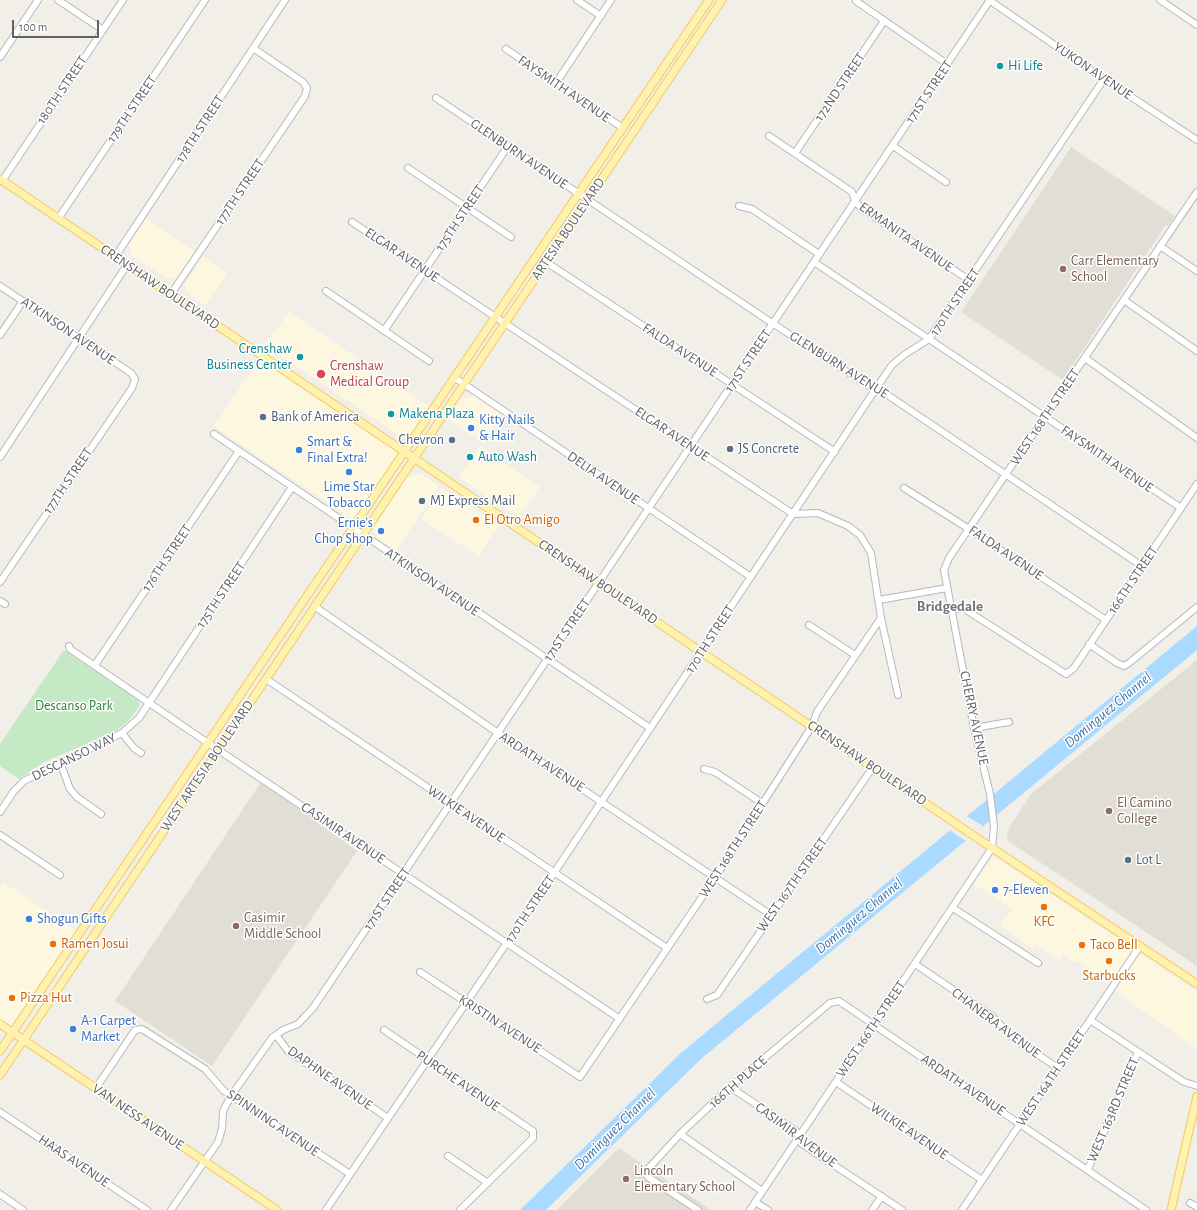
<!DOCTYPE html>
<meta charset="utf-8">
<style>
body{margin:0}
#map{position:relative;width:1197px;height:1210px;overflow:hidden;background:#f1efe8;font-family:"Alegreya Sans",sans-serif}
canvas{display:block}
.scale{position:absolute;left:12px;top:20px;width:87px;height:18px;box-sizing:border-box;border:2px solid #5f6368;border-top:0;padding-left:5px;font-size:12px;line-height:14px;white-space:nowrap;color:#5f6368;-webkit-text-stroke:3px #fff;paint-order:stroke}
</style>
<div id="map">
<canvas width="1197" height="1210"></canvas>
<div class="scale">100 m</div>
</div>
<script>
const c = document.querySelector('canvas').getContext('2d');
c.lineJoin = 'round';
function fillPath(path, color) { c.fillStyle = color; c.fill(path, 'evenodd'); }
const poly = rows => new Path2D(rows.map(r => 'M' + r).join(''));
function trace(path, color, width, dash) { c.strokeStyle = color; c.lineWidth = width; c.lineCap = dash ? 'butt' : 'round'; c.setLineDash(dash || []); c.stroke(path); }
function write(font, color, halo, rows, align = 'center') {
  c.font = font + ' "Alegreya Sans",sans-serif'; c.lineWidth = 3; c.setLineDash([]); c.textBaseline = 'middle'; c.strokeStyle = halo; c.fillStyle = color; for (const [text, x, y, turn = 0] of rows) {
    c.save(); c.translate(x, y); c.rotate((+turn || 0) * Math.PI / 180); c.textAlign = isNaN(turn) ? turn : align; if (halo) c.strokeText(text, 0, 0); c.fillText(text, 0, 0); c.restore();
  }
}
const commercial = poly([
 [146,219,195,251,178,277,168,279,132,256,129,245],
 [203,256,227,273,205,306,189,294,185,289,185,284],
 [289,312,430,407,411,434,400,436,265,345],
 [260,358,400,454,355,521,214,426],
 [475,396,503,415,484,443,447,418,460,399],
 [480,446,540,487,519,517,459,477],
 [422,474,439,486,396,551,376,537,374,527,407,477],
 [442,488,499,526,479,556,421,519],
 [993,856,1197,992,1197,1049,1111,988,1113,985,1080,962,1073,961,1063,954,1060,959,1036,945,1033,949,1000,926,1012,909,974,884],
 [3,882,79,933,14,1028,0,1018,0,886]
]);
const education = poly([
 [1071,147,1175,216,1168,226,1165,226,1063,380,961,312],
 [1197,660,1197,966,1008,841,1007,838,1009,828,1031,794],
 [261,782,357,851,212,1066,115,1001],
 [619,1148,711,1210,557,1210]
]);
const green = poly([
 [64,650,138,700,140,705,128,721,116,731,42,763,19,779,0,766,0,744]
]);
const water = poly([
 [1197,626,1197,650,702,1058,546,1210,520,1210,682,1052]
]);
const pier = poly([
 [965,815,983,826,966,841,948,829]
]);
const minor = poly([
 [58,0,103,30],
 [577,0,601,16],
 [989,0,1104,79,1197,140],
 [1160,0,1197,25],
 [856,1,947,64],
 [506,49,623,128],
 [0,57,38,0],
 [556,83,611,0],
 [436,98,766,319,875,390,883,392,1142,566],
 [769,136,852,192,855,201,861,208,969,280],
 [893,146,946,182],
 [795,153,884,21],
 [408,168,511,237],
 [2,181,123,0],
 [739,206,752,209,819,254],
 [58,219,205,0],
 [352,222,793,514,818,513,848,526,860,535,871,553,881,618,898,695],
 [1160,246,1197,271],
 [115,257,285,0],
 [546,262,835,452],
 [814,262,1181,508],
 [0,286,131,373,135,379,132,388,0,582],
 [326,291,429,361],
 [171,294,305,96,307,88,303,82,253,48],
 [1124,300,1197,351],
 [384,331,508,146],
 [0,335,23,301],
 [1085,358,1197,438],
 [455,378,751,577],
 [214,434,650,728],
 [0,457,127,265],
 [904,488,969,529,1106,620],
 [879,600,947,588],
 [0,601,5,604],
 [314,606,498,733,771,915],
 [951,609,963,608,1066,674,1074,668,1197,484],
 [809,625,855,655],
 [1089,644,1117,663,1124,666,1129,663,1197,607],
 [69,646,70,649,208,743,620,1019],
 [95,665,239,451],
 [266,679,667,948],
 [974,728,1009,722],
 [122,733,134,748,141,753],
 [60,762,70,789,77,797,101,814],
 [704,769,715,772,762,803],
 [0,812,14,791,24,781,122,733,139,718,292,487],
 [0,835,60,875],
 [953,908,1038,963],
 [915,964,992,1016,1013,1038,1058,1068],
 [420,972,580,1077,715,878,812,726,817,712,881,618],
 [707,999,717,995,873,767],
 [1090,1020,1184,1082,1197,1086],
 [384,1030,533,1131,533,1138,460,1210],
 [276,1035,288,1051,388,1118],
 [836,1082,982,1180],
 [730,1087,796,1131,802,1144,902,1210],
 [96,1088,135,1030,142,1029,205,1069,224,1091,350,1174],
 [0,1112,147,1210],
 [680,1134,762,1191],
 [448,1156,488,1183],
 [1088,1169,1138,1052],
 [0,1194,23,1210],
 [755,1202,768,1210],
 [1190,1203,1197,1207],
 [171,1210,218,1142,222,1129,223,1111,231,1096,272,1038,283,1030,298,1024,313,1008,990,0],
 [326,1210,554,873,875,390,892,365,904,355,929,339,1104,79],
 [698,1210,648,1177,646,1174,648,1169,680,1134,730,1087,830,1003,839,1001,1146,1210],
 [750,1210,992,848,994,826,990,794,974,728,944,570,949,558,1197,192],
 [872,1210,882,1196],
 [962,1210,1140,946]
]);
const major = poly([
 [0,179,992,848,1197,984],
 [0,1024,277,1210],
 [0,1051,709,0],
 [0,1075,722,0],
 [1171,1210,1197,1096]
]);
const markers = [
 [1000,66,4,"#0f9aa8"],
 [1063,269,4,"#8d6e63"],
 [300,357,4,"#0f9aa8"],
 [321,374,5,"#e0444e"],
 [391,414,4,"#0f9aa8"],
 [263,417,4,"#5c6f8a"],
 [471,428,4,"#3f7fe0"],
 [452,440,4,"#5c6f8a"],
 [730,449,4,"#5c6f8a"],
 [299,450,4,"#3f7fe0"],
 [470,457,4,"#0f9aa8"],
 [349,472,4,"#3f7fe0"],
 [422,501,4,"#5c6f8a"],
 [476,520,4,"#e8710a"],
 [381,531,4,"#3f7fe0"],
 [1109,811,4,"#8d6e63"],
 [1128,860,4,"#5c6f8a"],
 [995,890,4,"#3f7fe0"],
 [1044,907,4,"#e8710a"],
 [29,919,4,"#3f7fe0"],
 [236,926,4,"#8d6e63"],
 [53,944,4,"#e8710a"],
 [1082,945,4,"#e8710a"],
 [1109,961,4,"#e8710a"],
 [12,998,4,"#e8710a"],
 [73,1029,4,"#3f7fe0"],
 [626,1179,4,"#8d6e63"]
];
const cultureNames = [
 ["Hi Life",1008,66],
 ["Crenshaw",292,349,"right"],
 ["Business Center",292,365,"right"],
 ["Makena Plaza",399,414],
 ["Auto Wash",478,457]
];
const streetNames = [
 ["YUKON AVENUE",1093,71,34],
 ["172ND STREET",840,87,-56],
 ["FAYSMITH AVENUE",564,89,34],
 ["180TH STREET",62,90,-56],
 ["171ST STREET",929,92,-56],
 ["179TH STREET",132,109,-56],
 ["178TH STREET",200,129,-57],
 ["GLENBURN AVENUE",519,154,34],
 ["177TH STREET",240,192,-56],
 ["175TH STREET",460,218,-56],
 ["ARTESIA BOULEVARD",568,229,-56],
 ["ERMANITA AVENUE",906,237,35],
 ["ELGAR AVENUE",402,255,34],
 ["CRENSHAW BOULEVARD",160,287,34],
 ["170TH STREET",955,302,-56],
 ["ATKINSON AVENUE",68,331,34],
 ["FALDA AVENUE",680,350,33],
 ["171ST STREET",748,361,-56],
 ["GLENBURN AVENUE",839,365,32],
 ["WEST 168TH STREET",1045,417,-56],
 ["ELGAR AVENUE",672,434,34],
 ["FAYSMITH AVENUE",1107,459,34],
 ["DELIA AVENUE",603,478,34],
 ["177TH STREET",68,481,-56],
 ["FALDA AVENUE",1006,553,34],
 ["176TH STREET",167,558,-56],
 ["166TH STREET",1133,580,-56],
 ["ATKINSON AVENUE",432,582,34],
 ["CRENSHAW BOULEVARD",598,582,34],
 ["175TH STREET",221,595,-56],
 ["171ST STREET",567,630,-56],
 ["170TH STREET",710,639,-57],
 ["CHERRY AVENUE",974,718,78],
 ["DESCANSO WAY",74,757,-26],
 ["ARDATH AVENUE",542,762,33],
 ["CRENSHAW BOULEVARD",867,763,34],
 ["WEST ARTESIA BOULEVARD",207,766,-56],
 ["WILKIE AVENUE",466,814,34],
 ["CASIMIR AVENUE",343,833,34],
 ["WEST 168TH STREET",733,849,-57],
 ["WEST 167TH STREET",792,885,-55],
 ["171ST STREET",387,899,-56],
 ["170TH STREET",530,909,-56],
 ["CHANERA AVENUE",996,1023,37],
 ["KRISTIN AVENUE",500,1024,33],
 ["WEST 166TH STREET",871,1029,-56],
 ["DAPHNE AVENUE",330,1078,35],
 ["WEST 164TH STREET",1051,1078,-56],
 ["PURCHE AVENUE",458,1081,34],
 ["166TH PLACE",738,1082,-41],
 ["ARDATH AVENUE",963,1085,34],
 ["WEST 163RD STREET",1113,1110,-67],
 ["VAN NESS AVENUE",138,1117,34],
 ["SPINNING AVENUE",273,1123,34],
 ["WILKIE AVENUE",909,1131,34],
 ["CASIMIR AVENUE",796,1135,37],
 ["HAAS AVENUE",74,1161,34]
];
const educationNames = [
 ["Carr Elementary",1071,261],
 ["School",1071,277],
 ["El Camino",1117,803],
 ["College",1117,819],
 ["Casimir",244,918],
 ["Middle School",244,934],
 ["Lincoln",634,1171],
 ["Elementary School",634,1187]
];
const healthNames = [
 ["Crenshaw",330,366],
 ["Medical Group",330,382]
];
const serviceNames = [
 ["Bank of America",271,417],
 ["Chevron",444,440,"right"],
 ["JS Concrete",738,449],
 ["MJ Express Mail",430,501],
 ["Lot L",1136,860]
];
const shopNames = [
 ["Kitty Nails",479,420],
 ["& Hair",479,436],
 ["Smart &",307,442],
 ["Final Extra!",307,458],
 ["Lime Star",349,487,"center"],
 ["Tobacco",349,503,"center"],
 ["Ernie’s",373,523,"right"],
 ["Chop Shop",373,539,"right"],
 ["7-Eleven",1003,890],
 ["Shogun Gifts",37,919],
 ["A-1 Carpet",81,1021],
 ["Market",81,1037]
];
const foodNames = [
 ["El Otro Amigo",484,520],
 ["KFC",1044,922,"center"],
 ["Ramen Josui",61,944],
 ["Taco Bell",1090,945],
 ["Starbucks",1109,976,"center"],
 ["Pizza Hut",20,998]
];
const parkNames = [
 ["Descanso Park",74,706]
];
const neighbourhoodNames = [
 ["Bridgedale",950,606]
];
const waterNames = [
 ["Dominguez Channel",1108,710,-40],
 ["Dominguez Channel",859,916,-40],
 ["Dominguez Channel",615,1129,-45]
];
fillPath(commercial, '#fef7e0');
fillPath(education, '#e1ded6');
fillPath(green, '#c5e8c5');
fillPath(water, '#aadaff');
fillPath(pier, '#f1efe8');
trace(minor, '#b5b8bc', 8);
trace(major, '#f2c960', 9);
trace(minor, '#fff', 6);
trace(major, '#fff2af', 7);
for (const [x, y, r, color] of markers) { const dot = new Path2D(); dot.arc(x, y, r, 0, 2 * Math.PI); c.fillStyle = color; c.fill(dot); trace(dot, '#fff', 1.5); }
write('14px', '#0d838f', '#fff', cultureNames, 'left');
write('14px', '#5f6368', '#fff', streetNames);
write('14px', '#785e54', '#fff', educationNames, 'left');
write('14px', '#be3a42', '#fff', healthNames, 'left');
write('14px', '#4e5e75', '#fff', serviceNames, 'left');
write('14px', '#366cbe', '#fff', shopNames, 'left');
write('14px', '#c56008', '#fff', foodNames, 'left');
write('14px', '#348238', '#fff', parkNames);
write('bold 15px', '#70757a', '#fff', neighbourhoodNames);
write('italic 15px', '#4174aa', '#fff', waterNames);
</script>
